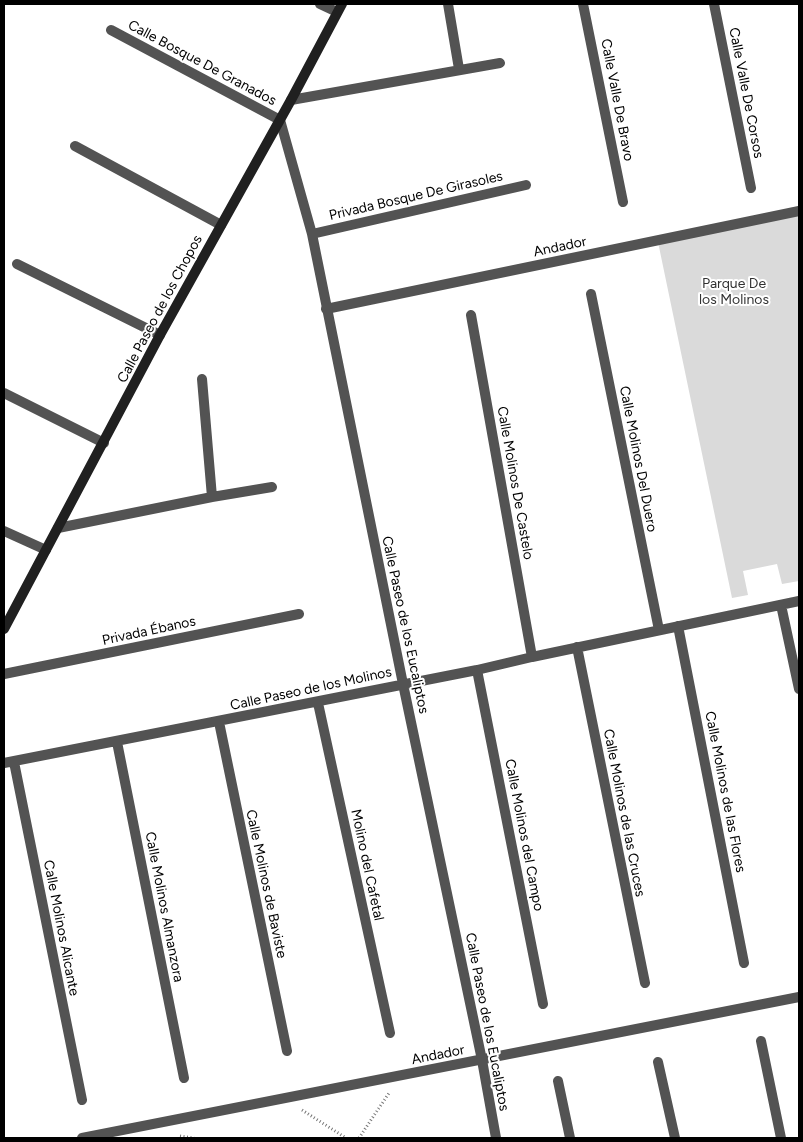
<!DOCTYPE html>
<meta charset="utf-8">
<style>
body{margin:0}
#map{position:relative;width:803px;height:1142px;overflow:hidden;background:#fff;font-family:Figtree,sans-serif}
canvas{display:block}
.frame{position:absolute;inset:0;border:5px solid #000;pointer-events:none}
</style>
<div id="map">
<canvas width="803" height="1142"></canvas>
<div class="frame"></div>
</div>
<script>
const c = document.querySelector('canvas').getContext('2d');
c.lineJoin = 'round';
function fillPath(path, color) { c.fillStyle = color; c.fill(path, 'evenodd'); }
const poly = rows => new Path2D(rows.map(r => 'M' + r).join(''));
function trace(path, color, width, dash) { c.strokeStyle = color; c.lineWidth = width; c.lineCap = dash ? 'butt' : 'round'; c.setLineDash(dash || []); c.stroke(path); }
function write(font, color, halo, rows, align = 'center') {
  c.font = font + ' Figtree,sans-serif'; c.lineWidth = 4; c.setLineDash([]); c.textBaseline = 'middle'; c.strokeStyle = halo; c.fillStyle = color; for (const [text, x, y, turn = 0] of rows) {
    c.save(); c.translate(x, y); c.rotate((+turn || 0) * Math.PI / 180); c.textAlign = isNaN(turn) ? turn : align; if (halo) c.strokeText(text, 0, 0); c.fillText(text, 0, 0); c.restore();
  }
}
const green = poly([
 [799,213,799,581,782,584,777,564,743,571,748,595,732,598,658,242]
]);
const path = poly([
 [302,1110,346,1138],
 [180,1136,194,1138],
 [359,1138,389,1093]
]);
const pedestrian = poly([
 [326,309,799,211],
 [82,1138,799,997]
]);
const minor = poly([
 [320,4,337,12],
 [448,4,459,69],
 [583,4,623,202],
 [714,4,751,188],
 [111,30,280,120,312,234,403,684,482,1060,496,1138],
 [291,100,500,63],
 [75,146,221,225],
 [312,234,526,185],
 [17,264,160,335],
 [591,294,659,630],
 [471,315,532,657],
 [202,379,212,497],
 [4,393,104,443],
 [58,528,212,497,272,487],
 [4,531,46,550],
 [781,605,799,689],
 [678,626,744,963],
 [577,647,645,983],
 [477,670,543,1004],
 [4,674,299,614],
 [318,703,390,1033],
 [219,722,287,1051],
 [117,742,184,1078],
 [14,762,82,1100],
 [4,763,477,670,532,657,799,601],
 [761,1041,781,1138],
 [658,1062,675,1138],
 [558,1081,570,1138]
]);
const secondary = poly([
 [4,629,160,335,291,100,342,4]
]);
const streetNames = [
 ["Calle Bosque De Granados",202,63,28],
 ["Calle Valle De Corsos",746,93,79],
 ["Calle Valle De Bravo",617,100,79],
 ["Privada Bosque De Girasoles",416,196,-13],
 ["Andador",560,247,-12],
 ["Calle Paseo de los Chopos",160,309,-62],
 ["Calle Molinos Del Duero",638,459,79],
 ["Calle Molinos De Castelo",515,483,80],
 ["Calle Paseo de los Eucaliptos",405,625,78],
 ["Privada Ébanos",149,631,-12],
 ["Calle Paseo de los Molinos",311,689,-12],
 ["Calle Molinos de las Flores",725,792,79],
 ["Calle Molinos de las Cruces",624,813,79],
 ["Calle Molinos del Campo",524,835,79],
 ["Molino del Cafetal",367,865,78],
 ["Calle Molinos de Baviste",266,884,78],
 ["Calle Molinos Almanzora",164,907,79],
 ["Calle Molinos Alicante",61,928,79],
 ["Calle Paseo de los Eucaliptos",487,1022,79],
 ["Andador",438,1055,-11]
];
const parkNames = [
 ["Parque De",734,284],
 ["los Molinos",734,300]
];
fillPath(green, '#dadada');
trace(path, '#757575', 3, [1, 2.5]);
trace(pedestrian, '#535353', 10);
trace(minor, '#535353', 10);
trace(secondary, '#202020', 10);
write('14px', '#000', '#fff', streetNames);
write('14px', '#313131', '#fff', parkNames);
</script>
